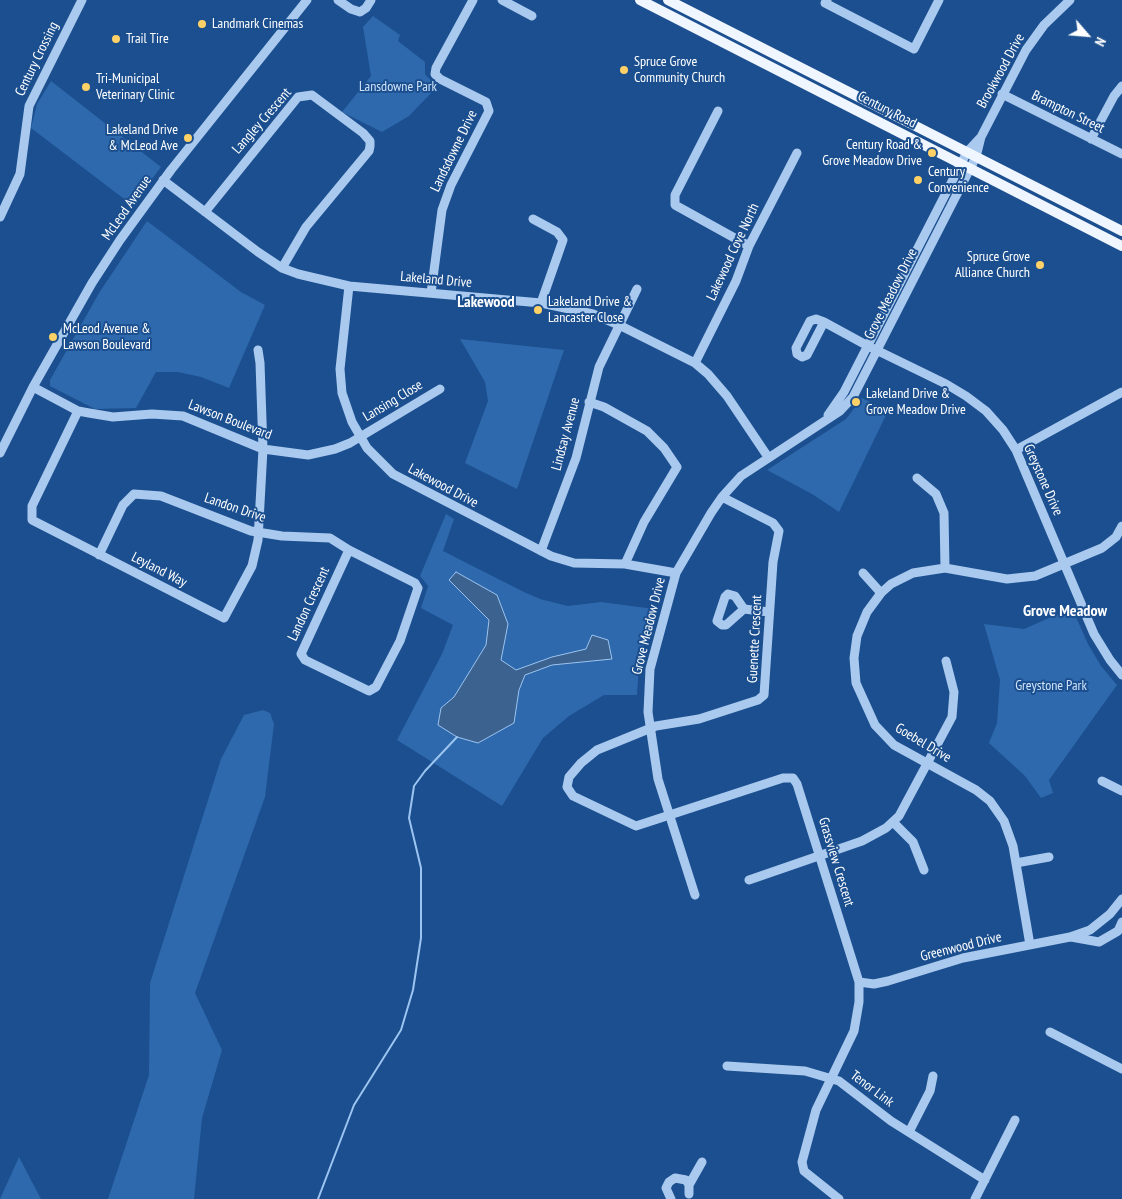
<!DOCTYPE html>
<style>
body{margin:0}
#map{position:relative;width:1122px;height:1199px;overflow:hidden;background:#1b4f8f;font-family:"PT Sans Narrow",sans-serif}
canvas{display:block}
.north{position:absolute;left:1062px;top:10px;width:50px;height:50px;-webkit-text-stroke:4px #1b4f8f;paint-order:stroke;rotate:117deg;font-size:14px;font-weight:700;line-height:20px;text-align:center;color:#fff}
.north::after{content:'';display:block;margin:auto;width:18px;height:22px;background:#fff;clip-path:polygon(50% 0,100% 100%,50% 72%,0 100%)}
</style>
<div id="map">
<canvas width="1122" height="1199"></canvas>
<div class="north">N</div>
</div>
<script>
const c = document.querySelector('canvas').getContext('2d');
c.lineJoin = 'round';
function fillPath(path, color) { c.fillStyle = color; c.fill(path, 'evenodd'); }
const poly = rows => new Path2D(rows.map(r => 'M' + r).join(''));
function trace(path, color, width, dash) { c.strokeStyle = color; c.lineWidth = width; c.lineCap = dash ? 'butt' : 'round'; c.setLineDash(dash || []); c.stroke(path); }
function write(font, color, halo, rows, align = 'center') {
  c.font = font + ' "PT Sans Narrow",sans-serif'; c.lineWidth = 4; c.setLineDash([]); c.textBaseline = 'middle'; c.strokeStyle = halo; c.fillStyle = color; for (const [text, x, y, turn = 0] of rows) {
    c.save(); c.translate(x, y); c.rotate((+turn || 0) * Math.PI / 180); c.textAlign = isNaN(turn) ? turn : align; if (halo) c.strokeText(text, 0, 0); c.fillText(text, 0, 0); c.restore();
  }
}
const green = poly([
 [373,16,400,35,398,41,425,62,425,74,437,87,409,116,382,132,342,112,371,76,363,27],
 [51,81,161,167,132,205,31,128,37,104],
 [147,221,241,292,265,305,229,388,201,377,178,372,156,372,136,408,95,409,50,386,50,380,99,293],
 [460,339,564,350,517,489,465,463,488,401,485,382],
 [862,398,888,411,839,512,812,494,767,470,846,419],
 [446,514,454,519,443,551,524,592,540,599,568,606,601,602,654,609,639,665,637,695,604,695,569,716,543,738,502,806,397,740,442,654,453,625,421,608,428,586,420,576],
 [1072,608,1088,644,1101,666,1117,685,1049,780,1053,793,1041,798,1025,776,989,743,997,723,1000,680,984,624,1024,629],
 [263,710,270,713,274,724,265,797,195,993,222,1050,202,1118,194,1199,108,1199,149,1075,150,983,221,759,244,715],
 [19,1157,41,1199,0,1199]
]);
const water = poly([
 [456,572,497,595,508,624,501,660,516,670,552,657,586,649,592,635,608,640,612,659,552,665,525,675,519,690,514,723,478,743,457,737,438,725,441,708,454,697,486,645,489,620,449,580,456,572]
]);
const stream = poly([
 [318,1199,354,1105,401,1030,413,990,421,938,421,868,409,818,414,786,425,771,457,737]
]);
const minor = poly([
 [338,0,351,9,360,12,366,8,371,0],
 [502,0,532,16],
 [827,0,825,3,914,49,939,0],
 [1002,94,1122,154],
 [718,111,675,195,675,205,749,246],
 [1091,139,1114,96,1122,86],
 [163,180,258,252,282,268,298,274,349,286,541,303,593,314,619,325,695,363,708,374,727,396,768,457],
 [205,212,298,97,312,95,363,133,370,141,370,146,369,151,306,227,282,268],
 [0,217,20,174,29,106,82,0],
 [533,219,557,232,563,240,541,303],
 [349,286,340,369,342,393,352,422,367,448,393,474,551,556,574,563,625,564,676,573],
 [431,293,442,210,451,185,489,111,486,102,440,79,435,74,436,68,473,0],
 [824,322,807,355,802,357,797,354,796,348,810,321,816,319,824,322,868,346,946,384,966,396,986,411,1003,430,1016,450,1094,634,1110,660,1122,675],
 [695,363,736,281,749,246,797,153],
 [33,387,78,411,89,413,113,417,152,414,183,416,263,449,308,455,335,449,350,443,440,389],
 [589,402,604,407,647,431,664,448,677,467,644,522,625,564],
 [78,411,32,506,32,520,224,618,252,566,258,540,263,449,260,363,258,350],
 [828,415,844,392,967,152,980,138],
 [1016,450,1122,392],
 [0,453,33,387,92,283,120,240,171,170,307,0],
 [917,478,936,494,944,513,945,568],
 [722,497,773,523,779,531,773,562,764,695,758,700,699,719,656,726,597,750,581,763,569,777,567,787,573,796,636,826,783,778,793,778,797,784,859,982,859,1002,854,1031,816,1110,802,1162,804,1171,839,1199],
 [541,551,576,458,599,367,637,289],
 [99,555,123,505,134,494,161,496,251,531,282,536,330,538,349,550,415,583,418,588,400,641,376,687,369,691,305,660,301,654,349,550],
 [863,573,881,593],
 [744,609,735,596,728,594,725,597,717,621,722,625,726,625,744,609,769,612],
 [1102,781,1122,791],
 [893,822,913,842,924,870],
 [1016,863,1049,857],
 [749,880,862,841,886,828,899,816,952,717,954,692,946,661],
 [695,895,658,779,648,712,650,669,676,573,711,513,722,497,741,476,840,411,853,397,976,157,981,137,1026,50,1044,25,1070,0],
 [1071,937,1099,942,1118,931,1122,922],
 [1030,945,1013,846,1004,821,990,801,976,790,894,745,875,725,856,683,854,658,857,636,867,612,881,593,891,584,913,573,945,568,1007,579,1035,576,1102,548,1116,537,1122,526],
 [859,982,874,984,888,981,963,958,1070,937,1090,930,1110,914,1122,899],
 [1050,1032,1122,1069],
 [727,1066,805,1071,839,1081,891,1121,985,1180],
 [909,1132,930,1091,933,1076],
 [689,1185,702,1162],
 [671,1199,666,1188,669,1182,675,1178,686,1180,689,1185,689,1194],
 [975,1199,1015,1120]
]);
const major = poly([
 [640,0,1122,246],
 [668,0,1122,231]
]);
const markers = [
 [202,24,5,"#ffd166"],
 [116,39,5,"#ffd166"],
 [624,70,5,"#ffd166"],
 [86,87,5,"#ffd166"],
 [188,138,5,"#ffd166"],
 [932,153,5,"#ffd166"],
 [918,180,5,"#ffd166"],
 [1040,265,5,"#ffd166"],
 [538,310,5,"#ffd166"],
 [53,337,5,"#ffd166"],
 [856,402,5,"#ffd166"]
];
const poiNames = [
 ["Landmark Cinemas",212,24],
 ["Trail Tire",126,39],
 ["Spruce Grove",634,62],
 ["Community Church",634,78],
 ["Tri-Municipal",96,79],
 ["Veterinary Clinic",96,95],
 ["Lakeland Drive",178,130,"right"],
 ["& McLeod Ave",178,146,"right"],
 ["Century Road &",922,145,"right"],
 ["Grove Meadow Drive",922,161,"right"],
 ["Century",928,172],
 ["Convenience",928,188],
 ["Spruce Grove",1030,257,"right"],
 ["Alliance Church",1030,273,"right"],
 ["Lakeland Drive &",548,302],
 ["Lancaster Close",548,318],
 ["McLeod Avenue &",63,329],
 ["Lawson Boulevard",63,345],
 ["Lakeland Drive &",866,394],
 ["Grove Meadow Drive",866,410]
];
const streetNames = [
 ["Century Crossing",37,59,-64],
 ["Brookwood Drive",1001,71,-61],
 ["Century Road",887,110,27],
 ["Brampton Street",1068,112,26],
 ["Langley Crescent",262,121,-49],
 ["Landsdowne Drive",454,151,-64],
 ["McLeod Avenue",127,208,-55],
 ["Lakewood Cove North",733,252,-65],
 ["Lakeland Drive",436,280,5],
 ["Grove Meadow Drive",891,294,-63],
 ["Lansing Close",393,401,-31],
 ["Lawson Boulevard",230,420,21],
 ["Lindsay Avenue",566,434,-75],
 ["Greystone Drive",1043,480,66],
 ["Lakewood Drive",443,486,28],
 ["Landon Drive",235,508,19],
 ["Leyland Way",159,570,27],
 ["Landon Crescent",309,604,-65],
 ["Grove Meadow Drive",649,626,-76],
 ["Guenette Crescent",755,639,-87],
 ["Goebel Drive",923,743,31],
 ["Grassview Crescent",836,862,73],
 ["Greenwood Drive",961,947,-14],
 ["Tenor Link",872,1089,37]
];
const parkNames = [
 ["Lansdowne Park",398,87],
 ["Greystone Park",1051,686]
];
const quarterNames = [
 ["Lakewood",486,302],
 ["Grove Meadow",1065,611]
];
fillPath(green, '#2e69ad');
fillPath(water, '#3c6290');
trace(water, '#9cc4f0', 1);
trace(stream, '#9cc4f0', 2);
trace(minor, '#a9c9ee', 9);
trace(major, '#f0f6ff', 10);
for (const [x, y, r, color] of markers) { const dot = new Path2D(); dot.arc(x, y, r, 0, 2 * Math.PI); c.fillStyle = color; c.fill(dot); trace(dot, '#1b4f8f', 2); }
write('14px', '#fff', '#1b4f8f', poiNames, 'left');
write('14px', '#fff', '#1b4f8f', streetNames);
write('14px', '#cfe3fa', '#1b4f8f', parkNames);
write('bold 16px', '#fff', '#1b4f8f', quarterNames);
</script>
